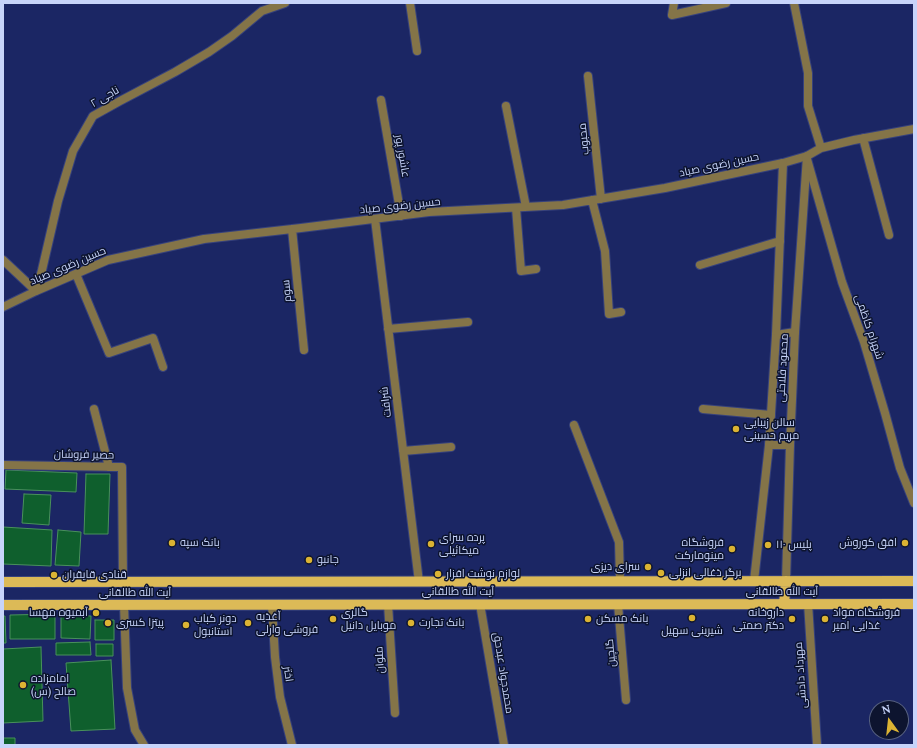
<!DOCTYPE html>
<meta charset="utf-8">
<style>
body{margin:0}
#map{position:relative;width:917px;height:748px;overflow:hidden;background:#1b2664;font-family:Lora,serif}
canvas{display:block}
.frame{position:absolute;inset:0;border:4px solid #c7d4fa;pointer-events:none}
.north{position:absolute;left:869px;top:700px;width:40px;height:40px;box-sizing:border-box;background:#0d142f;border:1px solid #576180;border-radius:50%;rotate:345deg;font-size:11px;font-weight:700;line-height:16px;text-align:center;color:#c7d4fa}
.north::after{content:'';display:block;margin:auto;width:14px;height:18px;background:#dbb333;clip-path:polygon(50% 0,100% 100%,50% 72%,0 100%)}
</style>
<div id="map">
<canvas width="917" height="748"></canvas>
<div class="frame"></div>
<div class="north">N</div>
</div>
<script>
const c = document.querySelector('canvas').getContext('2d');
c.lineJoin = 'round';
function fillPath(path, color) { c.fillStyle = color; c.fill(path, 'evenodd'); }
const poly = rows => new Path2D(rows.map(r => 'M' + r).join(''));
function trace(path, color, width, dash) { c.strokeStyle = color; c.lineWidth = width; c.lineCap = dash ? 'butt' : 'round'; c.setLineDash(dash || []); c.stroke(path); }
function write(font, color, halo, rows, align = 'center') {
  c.font = font + ' Lora,Cairo,serif'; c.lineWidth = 3; c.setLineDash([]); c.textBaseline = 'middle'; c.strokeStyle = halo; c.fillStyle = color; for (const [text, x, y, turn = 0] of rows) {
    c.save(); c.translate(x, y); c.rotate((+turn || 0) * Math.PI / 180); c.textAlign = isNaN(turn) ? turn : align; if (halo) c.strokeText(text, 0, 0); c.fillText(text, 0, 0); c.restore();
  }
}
const building = poly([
 [6,470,77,473,76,492,5,489,6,470],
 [86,474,110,474,108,534,84,534,86,474],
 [24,494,51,495,49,525,22,523,24,494],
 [3,527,52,530,51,566,3,564,3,527],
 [58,530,81,532,79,566,55,565,58,530],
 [55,614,55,639,10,639,10,615,55,614],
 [61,615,91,616,90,639,61,638,61,615],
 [3,616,5,616,6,643,3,643,3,616],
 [95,620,114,620,114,640,95,640,95,620],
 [90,642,91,655,56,655,56,643,90,642],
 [96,644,113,644,113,656,96,656,96,644],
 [41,647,43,721,3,723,3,649,41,647],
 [111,660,115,729,71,731,66,663,111,660],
 [3,738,15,738,15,745,3,745,3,738]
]);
const service = poly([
 [388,604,395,713]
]);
const minor = poly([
 [410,3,417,51],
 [674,3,672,15,726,3],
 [794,3,808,73,808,106,821,148],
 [588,76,601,199],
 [381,100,401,216],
 [506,106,526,207],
 [863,138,889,235],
 [807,159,842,282,864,342,885,413,900,468,914,503],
 [592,200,605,251,609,314,621,312],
 [516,208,521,271,536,269],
 [375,219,419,582],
 [292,229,304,350],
 [3,260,36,291,42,270,58,201,73,151,93,116,120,101,175,72,209,52,232,36,262,11,285,3],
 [700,265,780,241],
 [76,274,109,353,153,338,163,367],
 [3,307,36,291,108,260,204,239,301,228,429,212,563,205,665,188,783,163,807,156,821,148,854,140,914,129],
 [388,329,468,322],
 [776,335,795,332],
 [94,409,109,467],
 [703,409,771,415],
 [574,425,619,542,620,581],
 [769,445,790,445],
 [403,451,451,447],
 [3,465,122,467,123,582],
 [808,603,817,745],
 [480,604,504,745],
 [618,604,626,700],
 [124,605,127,688,135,730,144,745],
 [272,605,275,657,280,697,292,745]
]);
const tertiary = poly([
 [754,581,769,445,776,335,783,163],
 [786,581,790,445,795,332,807,156]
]);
const primary = poly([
 [3,582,914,581],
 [784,604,786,581],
 [3,605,914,604]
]);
const markers = [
 [736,429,4,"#dbb333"],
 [172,543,4,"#dbb333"],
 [905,543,4,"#dbb333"],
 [431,544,4,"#dbb333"],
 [768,545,4,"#dbb333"],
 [732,549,4,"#dbb333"],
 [309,560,4,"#dbb333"],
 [648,567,4,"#dbb333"],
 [661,573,4,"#dbb333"],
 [438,574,4,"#dbb333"],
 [54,575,4,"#dbb333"],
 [96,613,4,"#dbb333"],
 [692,618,4,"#dbb333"],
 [333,619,4,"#dbb333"],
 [588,619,4,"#dbb333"],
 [792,619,4,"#dbb333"],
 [825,619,4,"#dbb333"],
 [108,623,4,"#dbb333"],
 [248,623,4,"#dbb333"],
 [411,623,4,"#dbb333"],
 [186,625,4,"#dbb333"],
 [23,685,4,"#dbb333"]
];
const streetNames = [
 ["ناجی ۲",105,97,-30],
 ["محبوب",584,139,-96],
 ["عاشور پور",402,156,80],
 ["حسین رضوی صیاد",719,165,-12],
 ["حسین رضوی صیاد",400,206,-6],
 ["حسین رضوی صیاد",68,266,-23],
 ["سوم",287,291,-96],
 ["شهرام کاظمی",869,327,71],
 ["محمود فلاحتی",783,368,-87],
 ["شرافت",386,402,-97],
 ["حصیر فروشان",84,455,1],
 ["آیت الله طالقانی",458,592],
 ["آیت الله طالقانی",782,592],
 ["آیت الله طالقانی",135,593],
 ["گلچین",611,653,-95],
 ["ملوان",380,660,-94],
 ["محمدجواد عبدحق",503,673,81],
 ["اختر",288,674,82],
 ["مهرداد دادشی",801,675,-94]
];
const poiNames = [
 ["سالن زیبایی",744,423],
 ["مریم حسینی",744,436],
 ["پرده سرای",439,538],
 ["میکائیلی",439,551],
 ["بانک سپه",180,543],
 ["فروشگاه",724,543,"right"],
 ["مینومارکت",724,556,"right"],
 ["افق کوروش",897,543,"right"],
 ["پلیس ۱۱۰",776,545],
 ["جانبو",317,560],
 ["سرای دیزی",640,567,"right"],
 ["برگر ذغالی انزلی",669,573],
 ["لوازم نوشت افزار",446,574],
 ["قنادی قایقران",62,575],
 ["آبمیوه مهسا",88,613,"right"],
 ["گالری",341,613],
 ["موبایل دانیل",341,626],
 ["داروخانه",784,613,"right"],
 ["دکتر صمتی",784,626,"right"],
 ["فروشگاه مواد",833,613],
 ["غذایی امیر",833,626],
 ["آغذیه",256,617],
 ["فروشی وارلی",256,630],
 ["دونر کباب",194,619],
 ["استانبول",194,632],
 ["بانک مسکن",596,619],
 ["پیتزا کسری",116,623],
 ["بانک تجارت",419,623],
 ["شیرینی سهیل",692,631,"center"],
 ["امامزاده",31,679],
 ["صالح (س)",31,692]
];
fillPath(building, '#0f5f2d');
trace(building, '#49915b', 1);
trace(service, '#37427c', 10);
trace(minor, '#37427c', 10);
trace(tertiary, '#37427c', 10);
trace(primary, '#37427c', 12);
trace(service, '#847448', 8);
trace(minor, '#847448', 8);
trace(tertiary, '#847448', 8);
trace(primary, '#dcba57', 10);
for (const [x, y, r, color] of markers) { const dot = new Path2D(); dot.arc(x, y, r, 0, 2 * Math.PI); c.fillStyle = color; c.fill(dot); trace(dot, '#0d142f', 1.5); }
write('11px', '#c7d4fa', '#0d142f', streetNames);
write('11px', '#c7d4fa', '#0d142f', poiNames, 'left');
</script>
